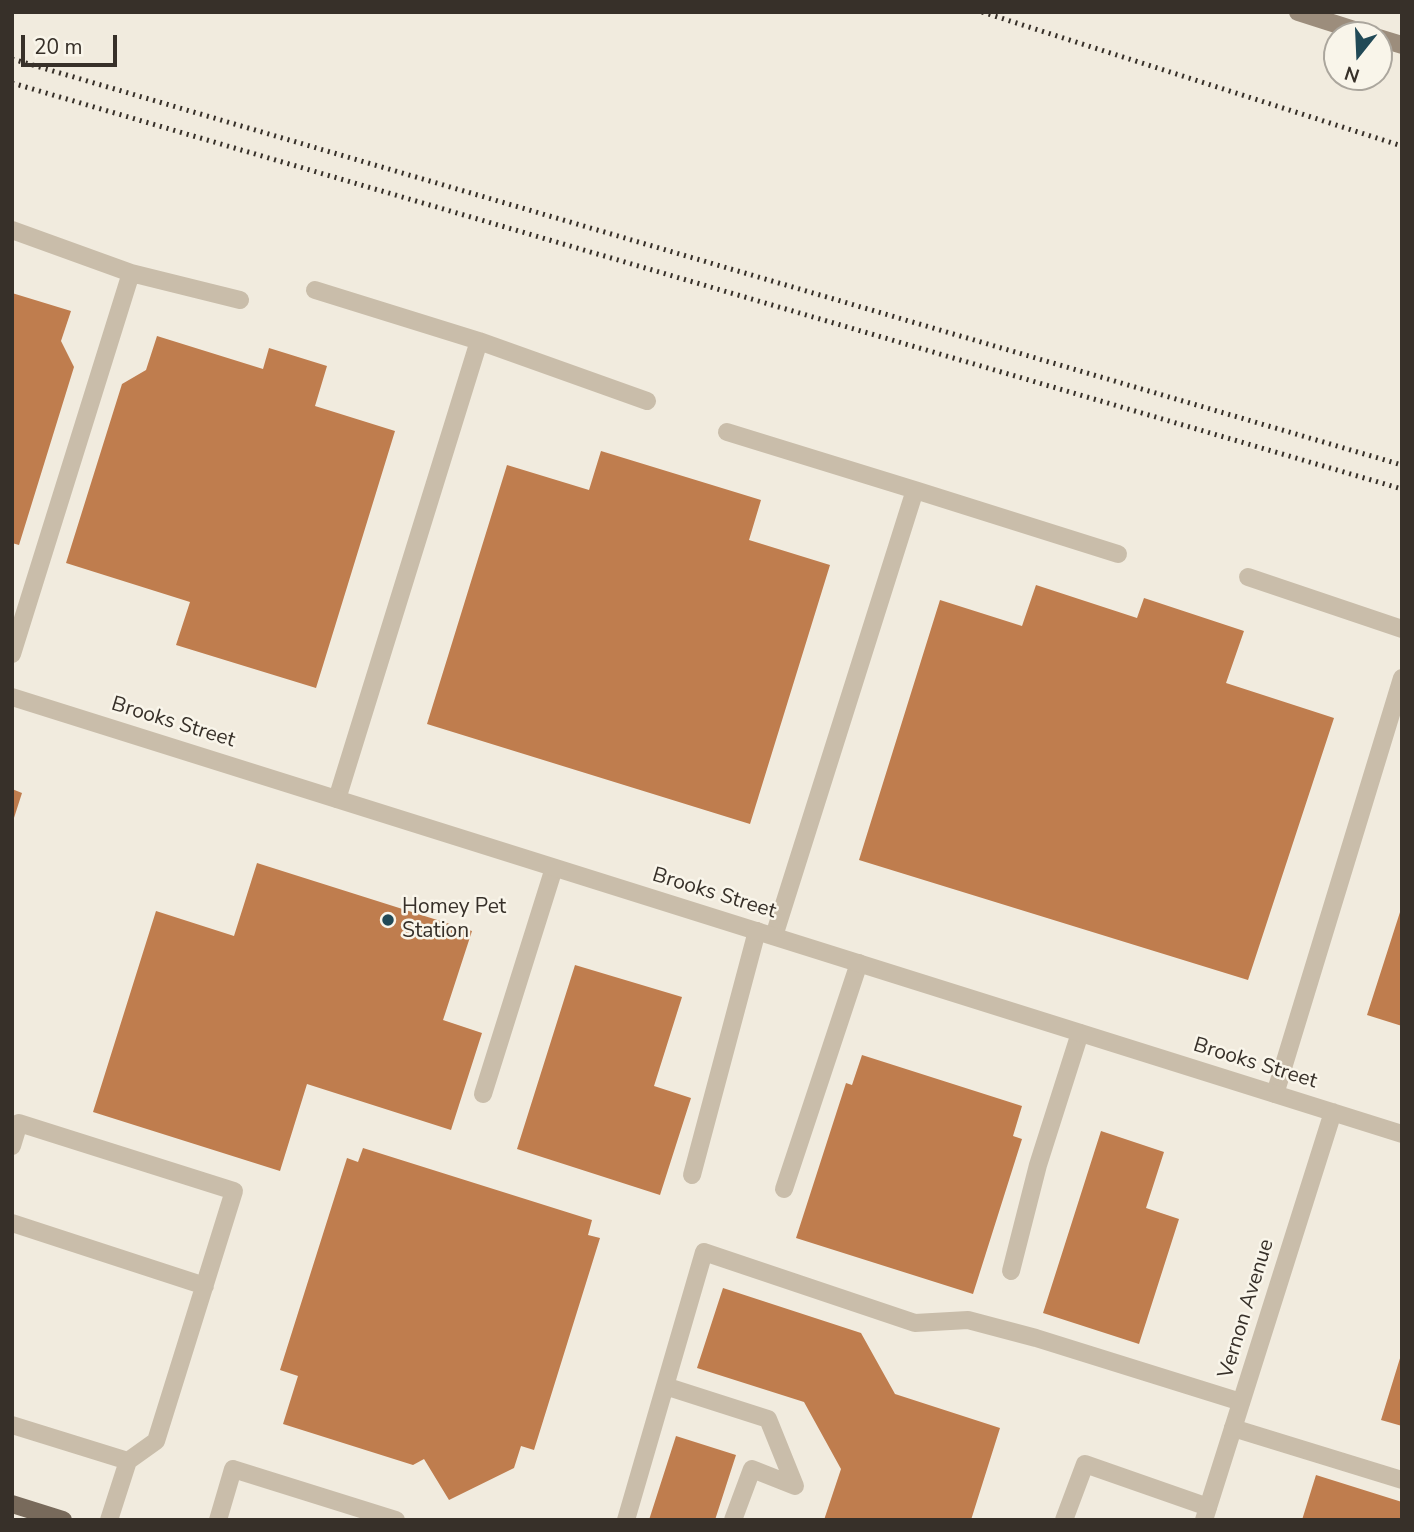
<!DOCTYPE html>
<style>
body{margin:0}
#map{position:relative;width:1414px;height:1532px;overflow:hidden;background:#f1ebde;font-family:"Nunito Sans",sans-serif}
canvas{display:block}
.frame{position:absolute;inset:0;border:14px solid #373029;pointer-events:none}
.north{position:absolute;left:1323px;top:21px;width:70px;height:70px;box-sizing:border-box;background:#f9f5ea;border:2px solid #aba69d;border-radius:50%;rotate:198deg;font-size:19px;font-weight:700;line-height:28px;text-align:center;color:#373029}
.north::after{content:'';display:block;margin:auto;width:24px;height:32px;background:#214956;clip-path:polygon(50% 0,100% 100%,50% 72%,0 100%)}
.scale{position:absolute;left:21px;top:35px;width:96px;height:32px;box-sizing:border-box;border:4px solid #373029;border-top:0;padding-left:9px;font-size:21px;line-height:24px;white-space:nowrap;color:#373029;-webkit-text-stroke:5px #f9f5ea;paint-order:stroke}
</style>
<div id="map">
<canvas width="1414" height="1532"></canvas>
<div class="frame"></div>
<div class="north">N</div>
<div class="scale">20 m</div>
</div>
<script>
const c = document.querySelector('canvas').getContext('2d');
c.lineJoin = 'round';
function fillPath(path, color) { c.fillStyle = color; c.fill(path, 'evenodd'); }
const poly = rows => new Path2D(rows.map(r => 'M' + r).join(''));
function trace(path, color, width, dash) { c.strokeStyle = color; c.lineWidth = width; c.lineCap = dash ? 'butt' : 'round'; c.setLineDash(dash || []); c.stroke(path); }
function write(font, color, halo, rows, align = 'center') {
  c.font = font + ' "Nunito Sans",sans-serif'; c.lineWidth = 5; c.setLineDash([]); c.textBaseline = 'middle'; c.strokeStyle = halo; c.fillStyle = color; for (const [text, x, y, turn = 0] of rows) {
    c.save(); c.translate(x, y); c.rotate((+turn || 0) * Math.PI / 180); c.textAlign = isNaN(turn) ? turn : align; if (halo) c.strokeText(text, 0, 0); c.fillText(text, 0, 0); c.restore();
  }
}
const building = poly([
 [12,293,71,311,61,341,74,367,19,545,12,543],
 [157,336,263,369,269,348,327,366,315,406,395,431,316,688,176,645,190,602,66,563,122,384,146,370],
 [601,451,761,500,749,540,830,565,750,824,427,724,507,465,589,490],
 [1036,585,1137,618,1144,598,1244,631,1226,683,1334,718,1248,980,859,860,940,600,1022,626],
 [12,789,22,793,13,821,12,821],
 [257,863,472,931,443,1020,482,1033,451,1130,307,1084,280,1171,93,1112,156,911,234,936],
 [1401,909,1402,909,1402,1026,1367,1015],
 [575,965,682,997,654,1086,691,1098,660,1195,517,1149],
 [862,1055,1022,1106,1013,1136,1022,1139,973,1294,796,1238,846,1083,852,1085],
 [1101,1131,1164,1152,1146,1208,1179,1219,1139,1344,1043,1313],
 [363,1148,592,1220,588,1235,600,1238,534,1450,521,1446,514,1468,449,1500,424,1459,413,1465,283,1424,298,1376,280,1370,347,1158,358,1162],
 [723,1288,861,1333,895,1394,1000,1428,971,1520,824,1520,841,1469,804,1402,697,1368],
 [1401,1355,1402,1355,1402,1426,1381,1420],
 [676,1436,736,1455,715,1520,649,1520],
 [1316,1475,1402,1502,1402,1520,1302,1520]
]);
const lane = poly([
 [12,230,131,273,12,654],
 [131,273,240,300],
 [315,290,479,341],
 [727,432,915,490,774,936],
 [915,490,1118,554],
 [1248,577,1402,629],
 [337,799,479,341,647,401],
 [483,1094,554,868],
 [1275,1094,1402,678],
 [12,1146,19,1123,234,1191,156,1441,128,1461,109,1520],
 [692,1175,757,931],
 [784,1189,859,963],
 [12,1223,205,1286],
 [1011,1271,1038,1165,1080,1033],
 [665,1386,768,1419,795,1486,752,1469,733,1520],
 [12,1425,128,1461],
 [1233,1428,1402,1480],
 [218,1520,233,1469,396,1520],
 [626,1520,704,1252,915,1323,968,1320,1036,1338,1241,1402],
 [1064,1520,1085,1464,1208,1507]
]);
const street = poly([
 [12,697,1402,1134],
 [1204,1520,1333,1112]
]);
const secondary = poly([
 [1298,12,1370,35],
 [1379,38,1402,45]
]);
const primary = poly([
 [12,1504,63,1520]
]);
const rail = poly([
 [982,12,1402,146],
 [12,59,1402,465],
 [12,83,1402,489]
]);
const markers = [
 [388,920,7,"#214956"]
];
const streetNames = [
 ["Brooks Street",173,723,17],
 ["Brooks Street",714,894,17],
 ["Brooks Street",1255,1064,17],
 ["Vernon Avenue",1247,1309,-73]
];
const poiNames = [
 ["Homey Pet",402,908],
 ["Station",402,932]
];
fillPath(building, '#bf7d4e');
trace(lane, '#c9bdaa', 18);
trace(street, '#c9bdaa', 18);
trace(secondary, '#9c8d7c', 18);
trace(primary, '#786a5b', 18);
trace(rail, '#373029', 5, [2, 5]);
for (const [x, y, r, color] of markers) { const dot = new Path2D(); dot.arc(x, y, r, 0, 2 * Math.PI); c.fillStyle = color; c.fill(dot); trace(dot, '#f9f5ea', 2.5); }
write('21px', '#373029', '#f9f5ea', streetNames);
write('21px', '#373029', '#f9f5ea', poiNames, 'left');
</script>
